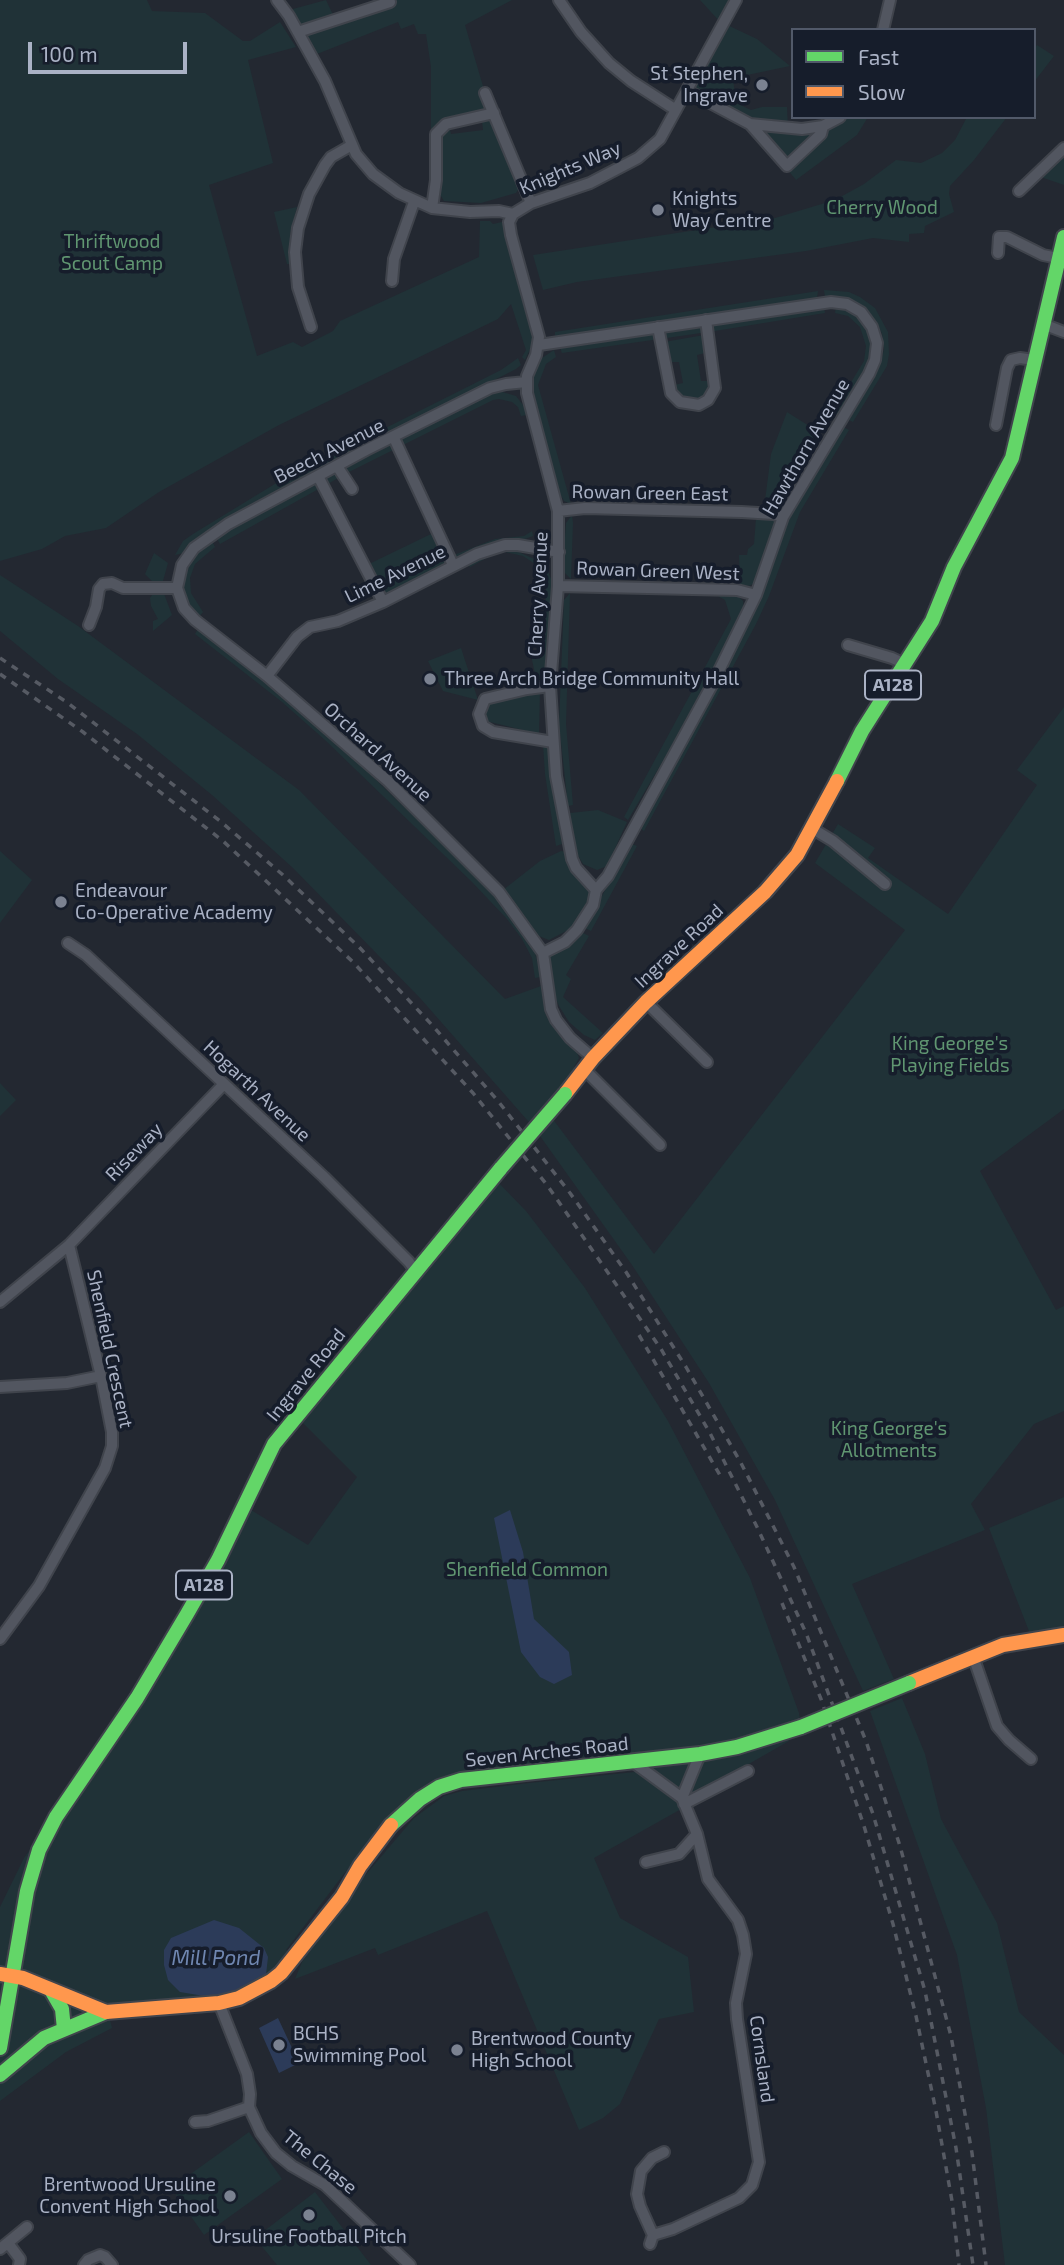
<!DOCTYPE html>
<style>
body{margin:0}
#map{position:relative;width:1064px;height:2265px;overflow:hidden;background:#232831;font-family:"Exo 2",sans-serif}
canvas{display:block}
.legend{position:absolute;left:791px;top:28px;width:245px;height:91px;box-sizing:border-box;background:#161d2b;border:2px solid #515969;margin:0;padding:9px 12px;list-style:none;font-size:21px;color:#aab2c5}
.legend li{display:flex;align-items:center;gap:14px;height:35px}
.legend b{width:35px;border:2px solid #515969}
.scale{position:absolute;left:28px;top:42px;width:159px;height:32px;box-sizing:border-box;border:4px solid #aab2c5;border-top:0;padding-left:9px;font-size:21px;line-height:24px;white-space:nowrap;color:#aab2c5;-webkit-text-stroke:5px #161d2b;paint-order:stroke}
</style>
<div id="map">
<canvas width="1064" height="2265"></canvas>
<ul class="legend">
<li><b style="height:9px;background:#63d668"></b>Fast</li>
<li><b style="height:9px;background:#ff974d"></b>Slow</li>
</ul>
<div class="scale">100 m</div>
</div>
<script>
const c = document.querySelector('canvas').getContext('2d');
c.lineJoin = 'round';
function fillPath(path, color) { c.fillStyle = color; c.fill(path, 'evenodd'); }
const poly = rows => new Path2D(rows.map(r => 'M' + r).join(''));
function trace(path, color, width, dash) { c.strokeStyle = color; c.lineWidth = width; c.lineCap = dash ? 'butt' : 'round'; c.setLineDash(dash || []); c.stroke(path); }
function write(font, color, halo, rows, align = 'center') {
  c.font = font + ' "Exo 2",sans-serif'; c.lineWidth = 7; c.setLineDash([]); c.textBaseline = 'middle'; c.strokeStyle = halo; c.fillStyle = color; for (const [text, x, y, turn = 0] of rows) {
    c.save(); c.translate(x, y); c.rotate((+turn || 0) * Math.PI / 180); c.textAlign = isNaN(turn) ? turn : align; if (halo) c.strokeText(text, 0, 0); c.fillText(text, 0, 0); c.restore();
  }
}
const green = poly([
 [0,0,147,0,152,11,205,13,243,41,250,41,280,22,296,47,248,60,273,163,209,185,257,356,293,342,302,347,333,331,340,321,479,257,480,221,490,221,493,224,502,222,503,224,532,326,534,341,525,360,522,357,526,350,511,304,498,319,279,425,159,492,106,528,65,536,42,549,0,561],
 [326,0,335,19,389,0,512,0,465,25,485,93,485,109,483,113,431,130,431,67,426,34,418,34,414,24,401,29,398,22,312,56,289,16,293,9],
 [700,0,736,0,723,23,757,39,790,66,733,78,736,103,751,110,762,107,787,107,788,128,840,117,868,117,857,135,796,180,750,124,688,91,722,24],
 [1037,45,1054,56,1034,82,1034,49],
 [967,117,1007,117,974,160,950,186,949,194,954,212,925,226,924,233,909,234,909,242,873,238,806,251,577,282,543,290,533,255,775,218,835,200,864,184,896,160,921,163,942,153,955,140],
 [490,120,494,123,519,186,518,190,516,193,481,203,444,201,438,191,439,138,449,126,451,134,483,130,482,121],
 [1064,148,1064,185,1035,175],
 [297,207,290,235,290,264,287,264,274,212],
 [824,290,849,292,860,297,875,308,888,332,889,354,887,366,853,422,849,420,881,362,884,349,882,334,877,323,866,309,846,298,825,297],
 [818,291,817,298,555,338,555,332],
 [836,306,856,314,867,328,873,347,871,363,839,415,833,412,864,361,866,346,860,327,848,316,835,313],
 [824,307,825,313,715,331,562,353,560,348],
 [704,335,709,352,697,355,701,381,711,381,711,385,702,398,685,399,676,392,674,385,683,383,679,362,668,362,664,342],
 [554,350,556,357,546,364,538,385,571,504,564,501,559,492,532,389,535,369,542,358],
 [518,358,521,365,516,369,251,504,198,537,184,553,175,555,183,541,193,534,278,482,501,370],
 [499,391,516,396,523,405,527,415,521,416,518,407,512,402,499,399,493,400,349,472,220,544,216,537,254,515,492,393],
 [787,412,817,431,771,508,764,508,771,454],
 [843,427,849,430,800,512,769,596,756,624,644,831,638,827,759,601,790,516],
 [572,515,573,523,571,579,565,573,564,551,566,523],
 [767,517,774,519,776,524,757,582,749,586,740,584,739,555,747,555,748,549,754,544,756,518],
 [532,531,533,536,525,539,506,541,460,558,454,555,495,539,524,536],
 [433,533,447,563,386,596,369,564],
 [212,541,215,547,195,564,190,578,191,593,203,612,199,617,186,600,183,584,184,573,199,550],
 [512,549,541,562,547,569,553,584,547,676,544,679,536,679,531,655,543,656,546,590,542,573,538,566,523,556,505,552,494,554,470,567,467,562,495,551],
 [154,553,168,563,163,581,152,581,145,574],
 [0,575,78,626,299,790,505,999,541,986,545,1013,552,1026,577,1052,579,1058,574,1067,584,1077,549,1114,654,1254,905,930,815,863,838,824,875,848,868,858,948,914,1037,785,1017,770,1064,707,1064,1109,980,1171,1056,1310,1064,1306,1064,1411,1034,1424,971,1504,985,1530,852,1584,894,1679,863,1691,775,1500,709,1383,632,1265,535,1129,420,998,293,868,212,795,137,734,58,679,0,631],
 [163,591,172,615,153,631,153,621,158,619,151,606,150,598,154,592],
 [570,593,566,724,573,805,568,806,559,724,564,600],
 [714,594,736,594,743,601,744,611,667,754,628,820,624,817,731,619,725,600],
 [198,629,272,687,343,748,496,896,533,944,541,977,535,978,532,958,522,939,507,919,472,882,325,740,282,702,195,634],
 [461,648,478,700,443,691,428,661],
 [540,689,539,734,486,721,483,706,486,701],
 [543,744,548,746,549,750,562,844,556,846,545,774],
 [598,810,627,822,607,866,597,870,583,864,576,852,570,813],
 [630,843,637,846,591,931,585,928],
 [0,851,32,880,0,923],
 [561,851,566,852,590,885,591,895,572,928,549,940,539,936,503,890,540,861],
 [581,932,589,936,566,975,571,979,563,997,603,1033,595,1040,584,1035,569,1022,559,1006,554,995,549,961,552,951,574,940],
 [0,1083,16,1100,0,1116],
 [494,1178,526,1211,585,1288,668,1421,750,1578,799,1713,801,1727,783,1733,789,1741,726,1777,682,1798,683,1808,594,1858,620,1918,688,1957,694,2012,659,2019,620,2104,603,2118,579,2130,487,1911,378,1955,375,1948,295,1979,302,1962,362,1879,414,1818,444,1796,462,1791,529,1783,644,1771,633,1762,649,1751,548,1761,455,1775,414,1795,388,1816,286,1950,294,1956,253,1991,97,2016,110,2020,112,2028,66,2052,0,2101,0,1907,24,1858,54,1816,49,1830,243,1505,308,1545,357,1477,296,1416],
 [1064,1497,1064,1635,1032,1639,989,1528],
 [902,1698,925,1754,941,1819,997,1923,1019,2012,1064,2055,1064,2265,1005,2265,986,2108,957,1955,870,1711],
 [249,2132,282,2179,204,2235,171,2188],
 [315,2192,371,2265,277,2265,255,2238]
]);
const water = poly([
 [510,1510,523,1552,534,1619,569,1652,572,1675,554,1684,540,1677,521,1652,494,1518],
 [214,1920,239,1928,264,1948,268,1957,266,1975,241,1990,222,1995,204,1996,180,1992,168,1980,164,1965,164,1950,171,1938],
 [278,2018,299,2063,279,2073,259,2028]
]);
const street = poly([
 [277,0,289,16,325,81,356,154,373,174,399,193,432,208,470,212,499,211,513,214],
 [559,0,581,32,609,63,631,81,676,110],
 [883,30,890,0],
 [298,32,390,2],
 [688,91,750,124,802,129,823,126,840,117],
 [485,93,531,203],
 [750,124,787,166,821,134,823,126],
 [1019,191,1064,148],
 [432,208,436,180,436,134,446,124,494,113],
 [513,214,509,222,511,235,539,337,536,355,527,376,527,393,558,511,558,586,550,686,556,776,572,859,576,868,596,890,593,905,577,930,565,942,543,953],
 [513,214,531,203,590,183,615,170,638,158,660,139,736,0],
 [998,253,999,237,1007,237,1043,255,1058,258],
 [392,281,394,259,414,202],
 [1043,324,1064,332],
 [311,327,298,287,295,252,298,228,309,194,325,165,331,157,352,145],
 [658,327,671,393,680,402,699,405,708,400,715,388,706,320],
 [539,345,831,302,847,304,861,312,872,327,877,343,875,360,869,374,783,517,756,595,712,685,608,876,596,890],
 [996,425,1007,368,1011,360,1020,358,1034,360],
 [394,438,453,565],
 [337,466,352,489],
 [318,476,383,602],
 [558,511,585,508,742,512,774,514,783,517],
 [558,586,737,590,756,595],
 [177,588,182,565,194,548,228,524,366,450,490,388,506,384,526,382],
 [89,625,96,607,99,589,103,584,112,583,123,588,177,588,184,608,195,620,267,676,388,781,499,892,543,953,551,1009,556,1020,570,1038,593,1058],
 [848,645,892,658,905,664],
 [267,676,297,637,310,627,338,621,383,602,477,554,505,545,518,545,559,552],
 [550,686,527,689,485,699,479,714,483,726,493,732,553,742],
 [813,829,833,841,885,884],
 [68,943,86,955,324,1177,409,1262,416,1272],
 [646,1002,707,1062],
 [585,1070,660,1145],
 [0,1302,69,1245,224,1084],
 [0,1387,67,1383,101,1376],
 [0,1639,39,1586,105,1468,112,1446,112,1432,101,1376,69,1245],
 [973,1656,997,1726,1009,1740,1031,1759],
 [633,1762,682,1798,697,1834,708,1879,738,1920,743,1935,746,1954,736,2003,737,2019,759,2162,752,2185,739,2198,673,2229,653,2235,650,2244],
 [682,1798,700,1754],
 [684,1804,748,1771],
 [646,1862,679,1854,697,1834],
 [219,2003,247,2074,250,2094,249,2107,261,2133,276,2153,292,2166,325,2185,410,2265],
 [195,2122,208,2121,249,2107],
 [653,2235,640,2206,637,2194,641,2171,652,2158,664,2152],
 [8,2243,20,2259,19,2265],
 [0,2249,27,2227],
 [84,2265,88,2260,100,2255,105,2257,112,2265]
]);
const fast = poly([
 [837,781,862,731,932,621,954,567,1012,458,1064,237],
 [391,1825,420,1799,439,1787,461,1780,700,1754,737,1747,801,1727],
 [51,1990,62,2009,64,2029],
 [0,2048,27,1891,39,1850,56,1817,137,1698,187,1614,218,1560,274,1444,501,1168],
 [0,2075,44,2038,106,2012]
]);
const slow = poly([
 [565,1094,593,1058,646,1002,765,892,797,855,837,781],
 [909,1683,1003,1645,1064,1635],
 [0,1974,23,1978,106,2012,219,2003,239,1998,271,1981,281,1973,342,1897,360,1866,391,1825]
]);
const rail = poly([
 [0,658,68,703,220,821,283,875,360,948,432,1025,498,1101,570,1193,626,1272,686,1367,741,1463,794,1567,866,1741,900,1846,951,2036,972,2153,986,2265],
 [0,674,83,732,223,841,353,962,473,1093,547,1185,661,1349,710,1433,758,1529,806,1633,873,1814,925,1991,956,2148,973,2265],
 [639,1335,721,1477],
 [782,1603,821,1699,864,1826,893,1924,916,2016,936,2111,952,2201,959,2265]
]);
const fastBridge = poly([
 [501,1168,565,1094],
 [801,1727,909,1683]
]);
const markers = [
 [762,85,7,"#7b8291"],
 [658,210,7,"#7b8291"],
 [430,679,7,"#7b8291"],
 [61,902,7,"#7b8291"],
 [279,2045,7,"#7b8291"],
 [457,2050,7,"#7b8291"],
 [230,2196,7,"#7b8291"],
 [309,2215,7,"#7b8291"]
];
const shields = [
 [893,685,56],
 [204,1585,56]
];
const shieldNames = [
 ["A128",893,685],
 ["A128",204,1585]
];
const poiNames = [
 ["St Stephen,",748,74,"right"],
 ["Ingrave",748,96,"right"],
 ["Knights",672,199],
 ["Way Centre",672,221],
 ["Three Arch Bridge Community Hall",444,679],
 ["Endeavour",75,891],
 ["Co-Operative Academy",75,913],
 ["BCHS",293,2034],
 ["Swimming Pool",293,2056],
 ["Brentwood County",471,2039],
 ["High School",471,2061],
 ["Brentwood Ursuline",216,2185,"right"],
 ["Convent High School",216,2207,"right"],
 ["Ursuline Football Pitch",309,2237,"center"]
];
const streetNames = [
 ["Knights Way",570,168,-23],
 ["Hawthorn Avenue",806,447,-60],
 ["Beech Avenue",329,451,-27],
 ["Rowan Green East",650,493,1],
 ["Rowan Green West",658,571,2],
 ["Lime Avenue",395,574,-26],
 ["Cherry Avenue",538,594,-87],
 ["Orchard Avenue",378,752,42],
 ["Ingrave Road",679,946,-43],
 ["Hogarth Avenue",257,1091,43],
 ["Riseway",134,1152,-46],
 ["Shenfield Crescent",110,1349,78],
 ["Ingrave Road",306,1375,-51],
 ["Seven Arches Road",547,1752,-6],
 ["Cornsland",762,2059,82],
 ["The Chase",320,2162,39]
];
const parkNames = [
 ["Cherry Wood",882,208],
 ["Thriftwood",112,242],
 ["Scout Camp",112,264],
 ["King George's",950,1044],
 ["Playing Fields",950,1066],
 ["King George's",889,1429],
 ["Allotments",889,1451],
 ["Shenfield Common",527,1570]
];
const waterNames = [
 ["Mill Pond",216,1958]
];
fillPath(green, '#203237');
fillPath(water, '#2c3b59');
trace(street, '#40444c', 14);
trace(fast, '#40444c', 18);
trace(slow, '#40444c', 18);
trace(street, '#525660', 10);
trace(fast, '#63d668', 14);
trace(slow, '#ff974d', 14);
trace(rail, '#565a63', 3.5, [7, 7]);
trace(fastBridge, '#40444c', 18, []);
trace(fastBridge, '#63d668', 14);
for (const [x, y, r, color] of markers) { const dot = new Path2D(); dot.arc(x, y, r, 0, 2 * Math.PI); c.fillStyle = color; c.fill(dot); trace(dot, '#161d2b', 2.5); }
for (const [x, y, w] of shields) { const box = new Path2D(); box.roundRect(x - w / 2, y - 14.5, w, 29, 5); c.fillStyle = '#161d2b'; c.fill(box); trace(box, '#aab2c5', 2); }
write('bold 18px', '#aab2c5', null, shieldNames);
write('19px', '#aab2c5', '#161d2b', poiNames, 'left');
write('19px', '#aab2c5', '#161d2b', streetNames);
write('19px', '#609671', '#161d2b', parkNames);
write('italic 21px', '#6f86b0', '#161d2b', waterNames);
</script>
